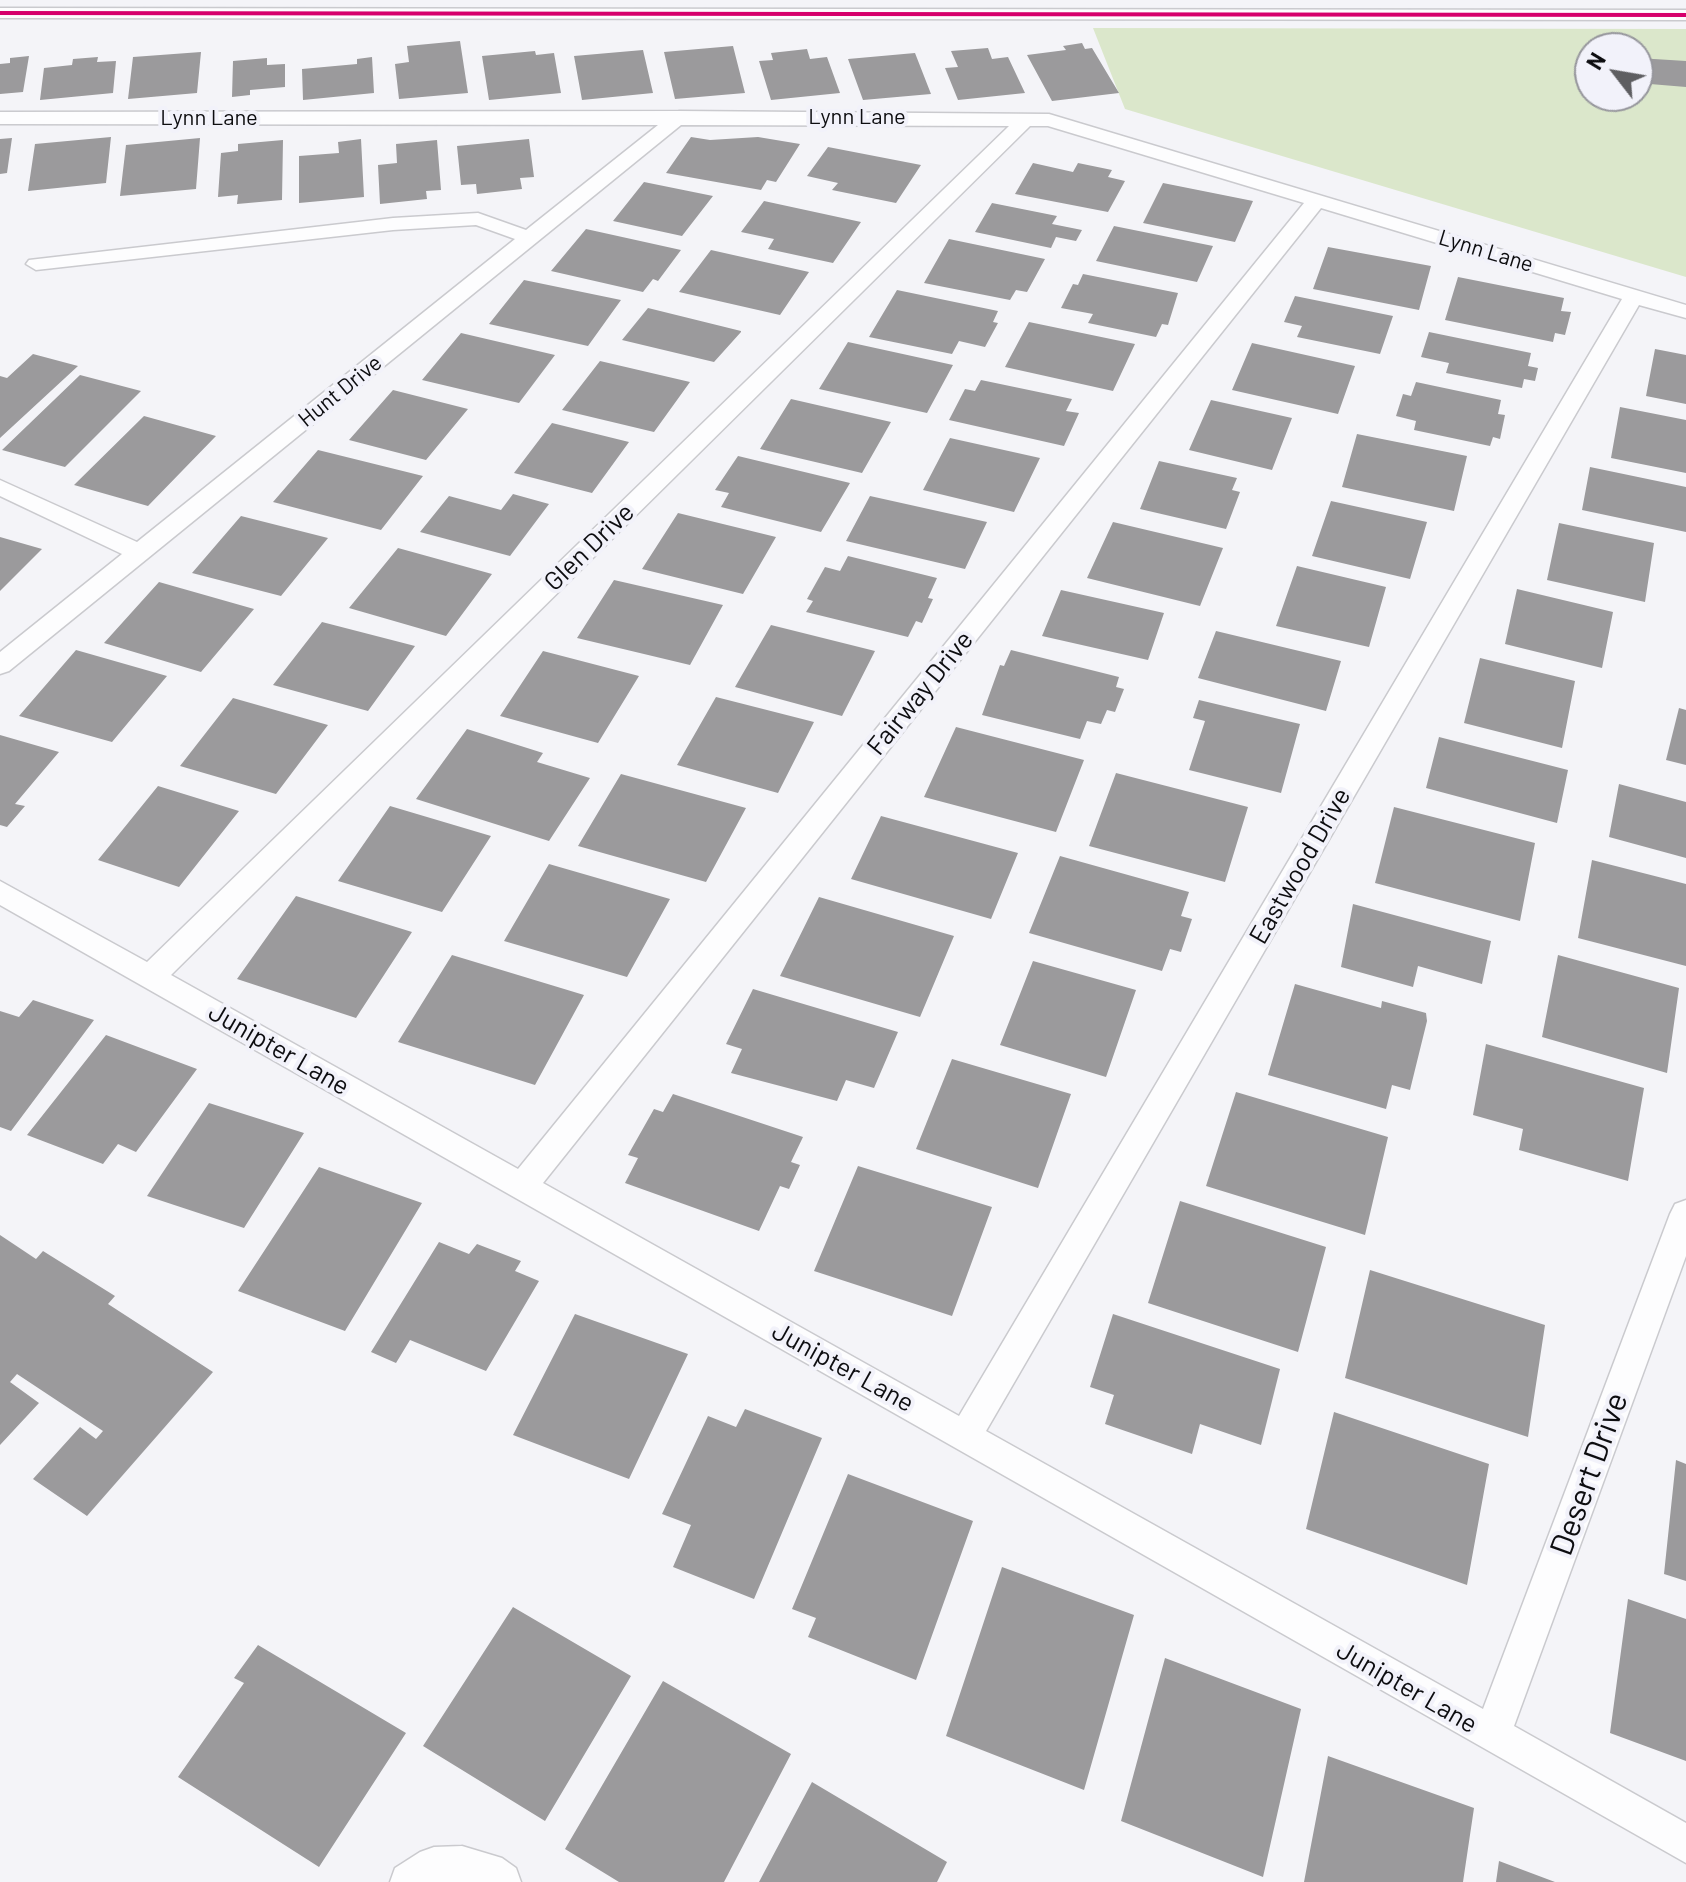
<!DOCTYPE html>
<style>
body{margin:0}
#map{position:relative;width:1686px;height:1882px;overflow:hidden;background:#f4f4f8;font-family:Barlow,sans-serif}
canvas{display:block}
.north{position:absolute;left:1574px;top:32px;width:80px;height:80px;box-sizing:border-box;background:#f2f2fa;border:2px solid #96969c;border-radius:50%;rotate:301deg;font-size:22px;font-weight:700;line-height:32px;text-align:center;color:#0d0d10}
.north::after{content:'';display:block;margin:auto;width:28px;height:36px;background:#5e5e61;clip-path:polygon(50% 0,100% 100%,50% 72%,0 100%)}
</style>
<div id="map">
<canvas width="1686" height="1882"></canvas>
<div class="north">N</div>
</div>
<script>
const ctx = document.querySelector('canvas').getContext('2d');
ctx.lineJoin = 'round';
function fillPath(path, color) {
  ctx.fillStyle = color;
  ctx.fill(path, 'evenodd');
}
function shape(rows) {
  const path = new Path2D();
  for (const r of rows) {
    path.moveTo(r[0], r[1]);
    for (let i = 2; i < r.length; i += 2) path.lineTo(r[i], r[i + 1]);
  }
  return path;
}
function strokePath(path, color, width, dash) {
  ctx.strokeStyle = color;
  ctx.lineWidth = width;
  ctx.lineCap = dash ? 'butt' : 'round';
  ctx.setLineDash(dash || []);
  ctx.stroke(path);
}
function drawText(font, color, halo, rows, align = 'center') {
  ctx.font = font + ' Barlow,sans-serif';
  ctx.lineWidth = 8;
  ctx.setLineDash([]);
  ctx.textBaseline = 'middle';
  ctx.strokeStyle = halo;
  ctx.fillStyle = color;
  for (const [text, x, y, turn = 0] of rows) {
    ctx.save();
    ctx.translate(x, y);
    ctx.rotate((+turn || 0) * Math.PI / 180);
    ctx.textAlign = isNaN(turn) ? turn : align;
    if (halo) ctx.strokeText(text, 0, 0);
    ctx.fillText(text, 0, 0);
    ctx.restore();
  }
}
fillPath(shape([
 [1093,28,1686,29,1686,277,1125,109],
 [1590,48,1638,48,1638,96,1590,96]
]), '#dbe7cb');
fillPath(shape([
 [460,41,468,93,399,99,395,64,409,62,407,46],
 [1082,43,1085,49,1092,48,1119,93,1052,101,1027,55,1066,50,1063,46],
 [733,46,745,93,675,99,664,52],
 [988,48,992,59,1008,57,1025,93,958,100,945,68,958,67,951,51],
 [807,49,810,59,827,57,840,93,771,100,759,61,773,60,771,53],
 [643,50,653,93,582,100,574,56],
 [535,51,536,55,554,53,561,93,489,100,482,56],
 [201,52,197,93,128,99,133,57],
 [915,53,931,94,863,100,848,59],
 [29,56,23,92,0,94,0,64,10,63,10,58],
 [98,57,97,62,116,61,113,93,40,100,44,68,72,65,73,59],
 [372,57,374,93,303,100,302,69,357,64,357,59],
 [267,58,267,65,285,64,285,87,250,90,250,95,232,97,233,61],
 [1638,58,1686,61,1686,87,1638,83],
 [111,137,106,183,28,191,35,144],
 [691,137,710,140,758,137,800,144,776,182,767,180,761,190,666,173],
 [12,138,7,173,0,174,0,139],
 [200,138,196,189,120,196,126,145],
 [361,139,364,197,299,203,299,156,339,153,338,142],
 [529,139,534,177,520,178,522,189,477,194,476,184,461,185,457,146],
 [283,140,282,200,237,204,238,195,218,197,221,153,238,151,238,144],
 [437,140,441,190,426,191,427,199,380,204,378,165,397,163,396,144],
 [828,147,921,165,896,203,832,190,838,183,807,176],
 [1033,163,1073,172,1078,163,1112,170,1108,177,1125,181,1108,212,1015,194],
 [644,182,713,196,682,236,613,221],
 [1163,183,1253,201,1235,242,1143,223],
 [764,201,861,222,833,263,768,249,774,239,741,232],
 [992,203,1057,216,1052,224,1082,230,1076,241,1056,237,1051,248,975,232],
 [1114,226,1213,246,1197,282,1096,261],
 [586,229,681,250,658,281,653,279,643,292,551,271],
 [949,239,1045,259,1027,292,1016,290,1010,300,924,283],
 [1328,247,1431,266,1419,310,1313,289],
 [711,250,809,272,780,315,679,292],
 [1083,274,1178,293,1168,325,1162,324,1156,337,1088,323,1093,314,1061,308,1073,284,1078,285],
 [1458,277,1564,298,1561,311,1571,312,1565,335,1555,333,1553,342,1445,320],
 [524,280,621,300,588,346,489,324],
 [897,290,998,311,993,322,998,323,985,347,959,341,952,354,869,337],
 [1295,296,1393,316,1380,354,1297,337,1302,326,1284,322],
 [648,308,741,331,741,332,714,362,622,340],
 [1029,322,1135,344,1113,391,1005,367],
 [1429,332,1531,353,1528,366,1538,368,1535,381,1524,379,1522,388,1446,373,1449,363,1421,357],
 [461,333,555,355,519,403,422,380],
 [848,342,953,365,927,413,819,389],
 [1252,343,1355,366,1338,414,1232,390],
 [1655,349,1686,355,1686,404,1646,396],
 [33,354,78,366,0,438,0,376,7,378],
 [600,361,690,382,654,432,562,410],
 [80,375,141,391,65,467,2,450],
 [981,380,1072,399,1066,411,1079,413,1064,446,949,420,965,389,975,391],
 [1416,382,1501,400,1498,414,1505,415,1500,439,1493,437,1490,446,1414,430,1416,421,1396,416,1403,394,1411,396],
 [393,390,468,409,426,460,349,440],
 [791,399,891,422,862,473,760,449],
 [1211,400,1292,418,1272,470,1189,450],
 [1620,407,1686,420,1686,473,1611,458],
 [144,416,216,436,148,506,74,485],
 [552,423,629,442,592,493,514,473],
 [1357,434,1467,456,1454,511,1342,487],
 [950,438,1040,458,1014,512,923,490],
 [318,450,423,476,381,530,273,502],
 [738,456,850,483,821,532,721,507,729,493,715,490],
 [1159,461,1237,478,1232,490,1240,492,1226,529,1140,509],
 [1590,467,1686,487,1686,532,1582,510],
 [513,494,549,504,510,556,420,532,449,496,501,510],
 [870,496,987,522,965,569,846,541],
 [1331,501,1427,522,1410,579,1312,556],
 [678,513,776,537,743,594,642,569],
 [241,516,328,538,281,596,192,573],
 [1113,522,1223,548,1200,606,1087,578],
 [1559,523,1654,543,1645,602,1547,580],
 [0,537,42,549,0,591],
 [398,548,492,574,446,636,349,608],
 [848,556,937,578,928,598,933,599,922,623,916,621,908,637,806,612,813,601,807,599,825,567,840,571],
 [1297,566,1386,587,1369,647,1276,626],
 [614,580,723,605,690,665,577,638],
 [159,582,254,609,201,672,104,643],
 [1517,589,1613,612,1602,668,1505,644],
 [1061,590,1164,613,1148,660,1042,636],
 [322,622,415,646,368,711,273,685],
 [771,625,875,651,842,716,735,687],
 [1216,631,1341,661,1326,711,1198,678],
 [76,650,167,676,112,742,19,716],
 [1011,650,1119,677,1116,687,1124,689,1115,712,1107,710,1101,724,1087,721,1080,739,982,715,1000,665,1004,666],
 [543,651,639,676,598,743,500,716],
 [1480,658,1575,681,1562,748,1464,723],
 [716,697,814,722,778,793,677,765],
 [233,698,328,725,276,794,180,766],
 [1199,700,1300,724,1281,793,1189,770,1205,721,1193,718],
 [1679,708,1686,710,1686,765,1666,760],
 [956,727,1084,760,1056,832,924,797],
 [467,729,543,753,537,762,590,778,549,841,416,799],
 [0,735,59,752,15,804,25,806,7,827,0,825],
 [1439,737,1568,770,1557,823,1426,788],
 [1116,773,1248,807,1225,882,1089,846],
 [621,774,746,808,706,882,578,846],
 [1619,784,1686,802,1686,858,1609,837],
 [158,786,239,811,179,887,98,860],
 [390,806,491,836,442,912,338,881],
 [1394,807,1535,843,1520,921,1375,883],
 [881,816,1018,853,991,919,851,879],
 [1060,856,1189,892,1181,916,1192,919,1181,952,1170,949,1162,971,1029,933],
 [1592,860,1686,884,1686,966,1578,938],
 [549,864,670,899,627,977,504,941],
 [296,896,412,932,356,1018,237,979],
 [819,897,954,936,920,1017,780,976],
 [1353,904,1491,941,1482,984,1418,966,1413,987,1341,967],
 [452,955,584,995,535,1085,398,1042],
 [1558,955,1679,988,1667,1073,1542,1037],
 [1033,961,1136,990,1106,1077,1000,1045],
 [1295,984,1381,1008,1382,1001,1426,1013,1427,1021,1410,1090,1392,1085,1386,1109,1268,1075],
 [753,989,898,1032,874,1088,846,1080,837,1101,731,1073,742,1049,726,1044],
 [33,1000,94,1020,11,1131,0,1127,0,1011,19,1017],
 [106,1035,197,1069,136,1152,118,1144,103,1164,27,1135],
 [1486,1044,1644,1088,1628,1181,1519,1150,1523,1129,1473,1115],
 [952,1059,1071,1094,1038,1188,916,1149],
 [1236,1092,1388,1137,1365,1235,1206,1186],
 [673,1094,803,1137,791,1162,800,1165,789,1189,780,1186,759,1231,625,1183,638,1158,628,1155,654,1109,663,1112],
 [209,1103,304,1133,244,1228,147,1196],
 [858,1166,992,1207,952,1316,814,1271],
 [319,1167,422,1203,345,1331,238,1291],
 [1180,1201,1326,1247,1298,1352,1148,1303],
 [0,1235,36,1259,43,1251,115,1296,108,1304,213,1372,87,1516,33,1479,80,1427,96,1439,103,1431,17,1374,10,1382,39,1403,0,1445],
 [439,1242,469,1254,477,1244,521,1261,515,1271,539,1281,486,1371,410,1340,396,1363,371,1352],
 [1370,1270,1545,1325,1528,1437,1345,1378],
 [575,1314,688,1354,629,1479,513,1435],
 [1113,1314,1280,1369,1261,1445,1200,1424,1192,1454,1105,1424,1114,1395,1090,1387],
 [745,1409,822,1438,754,1599,673,1567,691,1525,662,1514,708,1416,736,1427],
 [1334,1412,1489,1464,1467,1585,1306,1529],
 [1676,1460,1686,1464,1686,1581,1664,1574],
 [848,1474,973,1521,916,1680,808,1637,816,1618,792,1609],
 [1002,1567,1134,1615,1084,1790,946,1736],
 [1628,1599,1686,1619,1686,1761,1610,1733],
 [513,1607,631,1676,545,1821,423,1746],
 [258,1645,406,1733,319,1867,178,1777,244,1683,234,1678],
 [1165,1658,1301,1709,1263,1877,1121,1821],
 [663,1681,791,1754,724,1882,619,1882,565,1849],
 [1328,1756,1474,1808,1463,1882,1304,1882],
 [812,1782,947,1862,937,1882,759,1882],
 [1499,1861,1555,1882,1496,1882]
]), '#9b9a9c');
const lane = shape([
 [0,8,1686,10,1686,20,0,18,0,8],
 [679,111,1049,114,1686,305,1686,318,1639,305,986,1431,1483,1709,1670,1214,1675,1204,1686,1200,1686,1256,1514,1726,1686,1823,1686,1863,0,905,0,881,147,962,1009,126,681,125,9,671,0,674,0,652,122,554,0,496,0,480,137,542,515,239,476,225,393,230,36,270,26,264,29,260,393,218,478,213,526,230,658,125,0,124,0,112,679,111],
 [1030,126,1048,126,1304,203,518,1169,171,975,1030,126],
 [1321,208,1622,299,959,1416,543,1183,1321,208],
 [462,1846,502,1858,516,1868,521,1882,390,1882,395,1868,420,1852,434,1847,462,1846]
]);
strokePath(lane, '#cacace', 3);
fillPath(lane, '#fdfdfe');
fillPath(shape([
 [0,11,1686,13,1686,17,0,15,0,11]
]), '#d6006c');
drawText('22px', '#0d0d10', '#f2f2fa', [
 ["Lynn Lane",857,117],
 ["Lynn Lane",209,118],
 ["Lynn Lane",1486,251,17],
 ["Hunt Drive",340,391,-39]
]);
drawText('26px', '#0d0d10', '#f2f2fa', [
 ["Glen Drive",589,547,-44],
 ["Fairway Drive",920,693,-51],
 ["Eastwood Drive",1300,866,-60],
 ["Junipter Lane",279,1049,30],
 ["Junipter Lane",843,1367,29],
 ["Junipter Lane",1407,1687,30]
]);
drawText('32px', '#0d0d10', '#f2f2fa', [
 ["Desert Drive",1589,1474,-70]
]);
</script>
